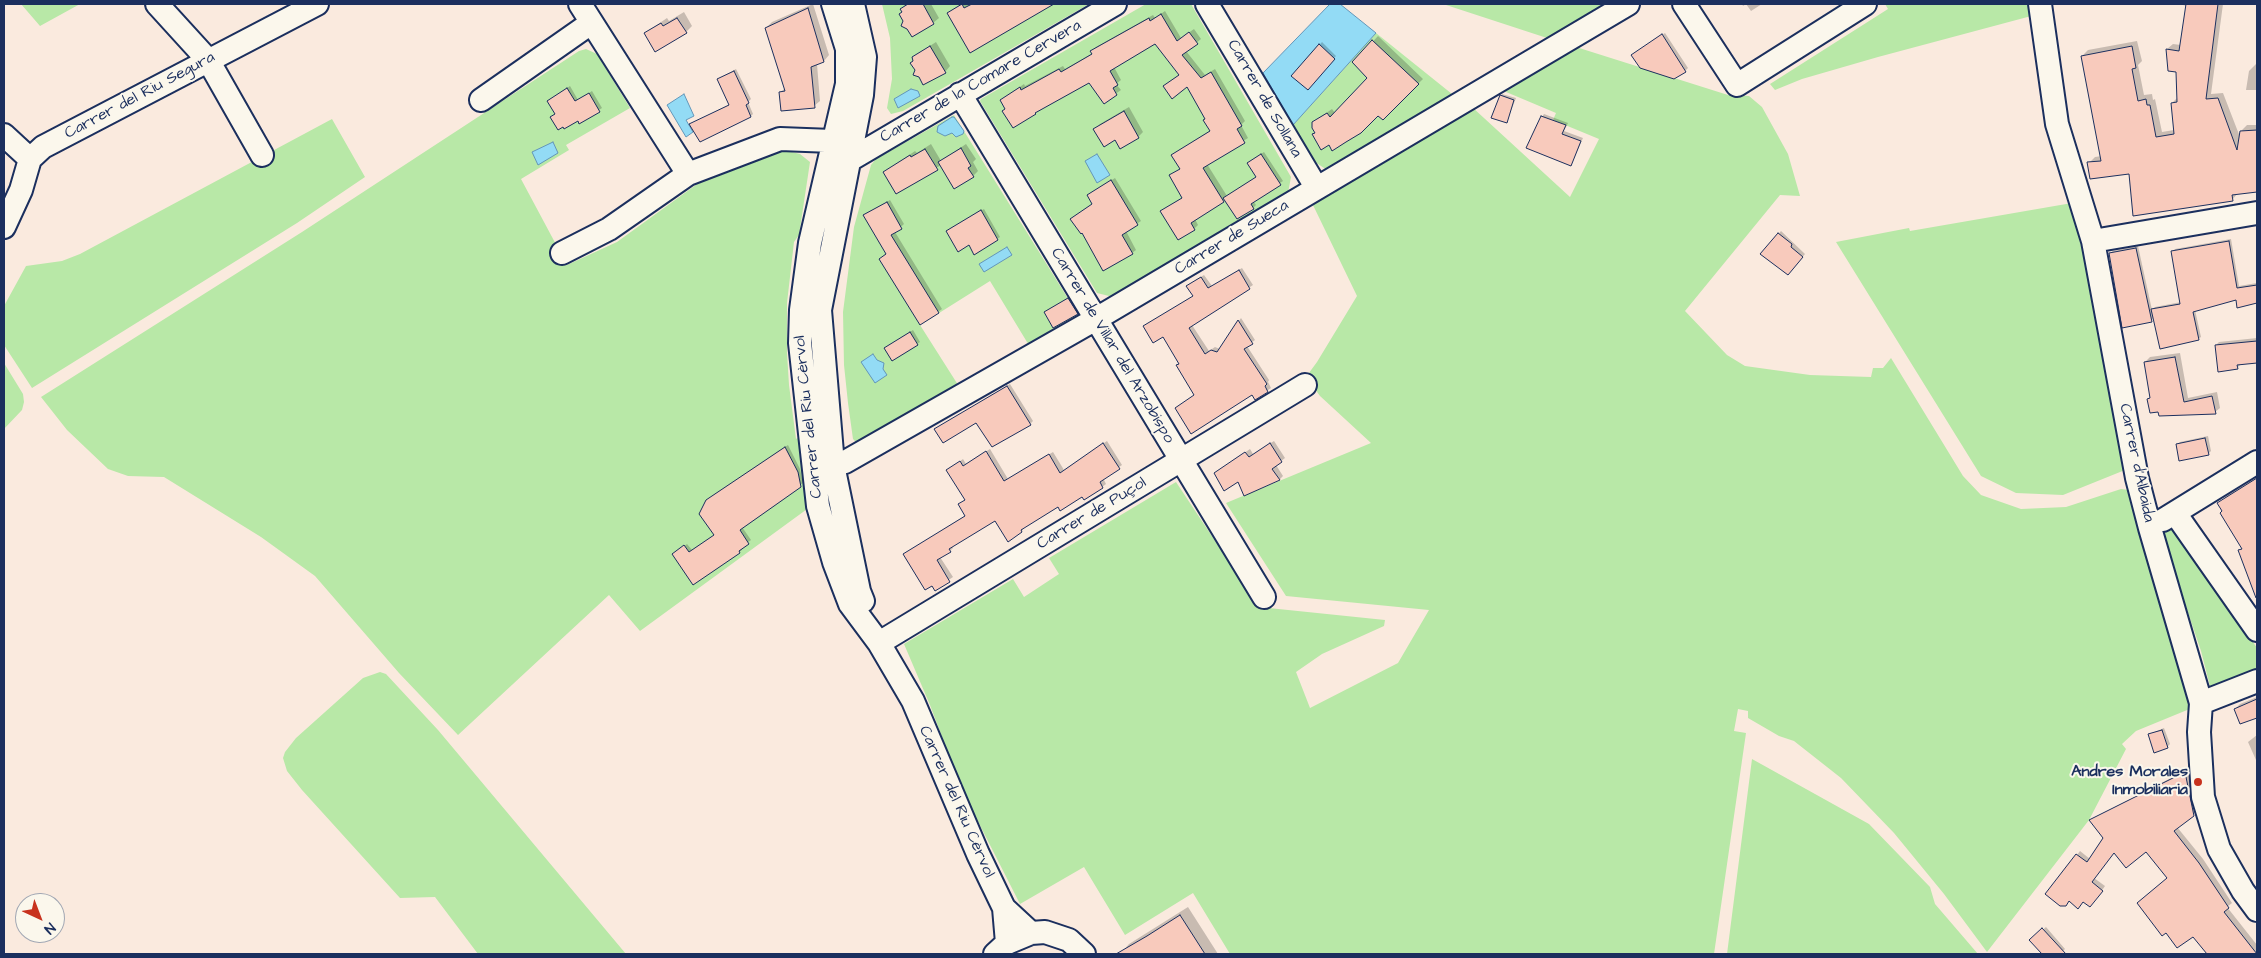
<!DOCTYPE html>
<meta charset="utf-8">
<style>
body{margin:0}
#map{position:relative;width:2261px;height:958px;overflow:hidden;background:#faeade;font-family:"Architects Daughter",sans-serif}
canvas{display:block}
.frame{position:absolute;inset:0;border:5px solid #1b2f5e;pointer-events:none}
.north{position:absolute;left:15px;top:893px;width:50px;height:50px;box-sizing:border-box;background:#fbf7ec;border:1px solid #a1a7b3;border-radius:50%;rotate:137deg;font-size:14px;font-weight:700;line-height:20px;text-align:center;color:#1b2f5e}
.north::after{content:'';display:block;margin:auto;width:18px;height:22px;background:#c8321e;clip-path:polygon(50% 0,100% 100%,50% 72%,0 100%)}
</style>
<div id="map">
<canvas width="2261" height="958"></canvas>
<div class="frame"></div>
<div class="north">N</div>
</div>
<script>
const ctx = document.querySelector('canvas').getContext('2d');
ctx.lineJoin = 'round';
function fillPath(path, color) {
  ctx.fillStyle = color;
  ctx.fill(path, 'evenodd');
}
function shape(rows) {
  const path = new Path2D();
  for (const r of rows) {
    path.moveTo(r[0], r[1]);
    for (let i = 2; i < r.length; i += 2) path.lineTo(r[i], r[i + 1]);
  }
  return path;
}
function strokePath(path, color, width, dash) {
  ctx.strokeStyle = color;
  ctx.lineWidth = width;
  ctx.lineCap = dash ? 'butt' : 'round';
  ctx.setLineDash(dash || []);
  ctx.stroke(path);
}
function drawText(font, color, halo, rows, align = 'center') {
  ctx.font = font + ' "Architects Daughter",sans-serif';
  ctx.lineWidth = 4;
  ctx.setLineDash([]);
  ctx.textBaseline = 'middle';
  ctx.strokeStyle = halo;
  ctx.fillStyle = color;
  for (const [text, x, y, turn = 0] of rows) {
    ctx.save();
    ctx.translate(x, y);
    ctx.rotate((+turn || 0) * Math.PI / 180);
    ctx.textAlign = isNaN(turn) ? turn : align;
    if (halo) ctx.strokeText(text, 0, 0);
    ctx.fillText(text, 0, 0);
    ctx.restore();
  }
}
fillPath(shape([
 [21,4,80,4,40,26],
 [882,4,1089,4,903,111,891,114,887,108,892,79,890,38],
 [1146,4,1191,4,1291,177,1288,193,1113,297,1097,293,980,101,981,99],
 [1443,4,1605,4,1547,38],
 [1885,4,2033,4,2035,15,1878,57,1802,79,1775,90,1770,84,1888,9],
 [1376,33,1452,94,1327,170,1315,162,1293,125],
 [1576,47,1728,95,1749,96,1762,107,1788,154,1800,196,1780,195,1685,311,1727,355,1745,366,1810,375,1871,377,1873,368,1883,368,1891,358,1963,476,1981,495,2021,509,2066,507,2121,489,2129,490,2192,708,2136,731,2122,744,2126,749,2089,820,1987,952,1944,894,1894,833,1841,778,1794,741,1779,736,1748,718,1748,711,1738,709,1734,731,1746,733,1714,954,1230,954,1193,893,1125,935,1084,867,1020,904,962,790,930,705,904,644,1013,579,1024,597,1059,574,1049,558,1176,482,1259,607,1385,620,1384,626,1322,654,1296,672,1310,708,1398,663,1429,610,1286,596,1226,503,1371,443,1320,396,1306,377,1317,362,1357,296,1312,203,1472,107,1570,197,1599,139,1553,120,1556,113,1499,89],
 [586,49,597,54,630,108,566,145,569,150,521,179,567,265,617,242,711,174,740,162,778,152,792,152,800,154,810,162,799,235,794,242,787,303,787,353,789,385,796,439,802,435,814,504,640,631,609,595,458,735,399,673,315,576,261,537,164,477,128,476,108,469,67,430,41,397,302,232,579,51],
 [954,115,1077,313,1077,317,1030,347,990,281,920,325,960,388,859,445,853,439,848,403,844,365,843,312,854,227,871,165,876,159],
 [332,119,365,177,297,223,32,388,4,345,4,306,26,266,62,261,80,254],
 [2072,203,2130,468,2063,495,2016,493,1981,476,1836,242,1909,228,1910,231],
 [4,363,23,394,24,402,22,410,4,429],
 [2172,521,2257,648,2257,676,2212,694,2201,651,2159,527],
 [380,672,386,674,438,730,626,954,478,954,435,897,400,898,302,790,287,771,283,758,285,752,296,738,363,678],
 [1752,759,1869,824,1930,887,1935,904,1978,954,1727,954]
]), '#b8e8a7');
const water = shape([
 [1330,4,1340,4,1376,33,1293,125,1263,73,1330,4],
 [911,89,918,91,920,96,898,108,894,99,911,89],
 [684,94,694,116,686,120,693,132,686,137,667,105,684,94],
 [952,117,954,117,964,131,963,134,956,137,952,133,945,136,937,132,938,126,952,117],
 [553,142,558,153,538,165,532,152,553,142],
 [1097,154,1110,175,1097,183,1085,161,1097,154],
 [1007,247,1012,255,984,272,979,264,1007,247],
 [873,354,877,360,884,363,883,369,887,375,875,383,861,362,873,354]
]);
fillPath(water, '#93dbf5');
strokePath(water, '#6396b9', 1);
fillPath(shape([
 [813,4,829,55,824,61,817,64,820,101,814,106,781,92,785,88,766,28,772,22],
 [906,4,931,4,939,18,933,23,904,21,901,9],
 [961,4,1052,4,970,51,948,13],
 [1742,4,1762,4,1751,11,1746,4,1743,6],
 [2179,4,2223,4,2211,94,2223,93,2240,137,2241,131,2247,125,2257,125,2257,190,2238,193,2232,200,2089,163,2095,157,2102,156,2082,56,2088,50,2137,41,2142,61,2138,65,2144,95,2152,94,2153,100,2155,99,2162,132,2174,130,2172,103,2178,97,2177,71,2167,49,2173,44,2181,45,2187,6],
 [1165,11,1181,38,1194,29,1201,39,1186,51,1205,75,1215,69,1245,121,1241,125,1248,138,1207,164,1227,196,1257,177,1248,163,1264,152,1283,181,1253,201,1256,205,1253,208,1226,199,1195,219,1198,225,1194,229,1162,211,1183,197,1170,176,1181,168,1173,155,1211,130,1207,118,1188,85,1164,86,1180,74,1156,42,1114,67,1121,80,1116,84,1121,90,1104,102,1089,82,1040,109,1013,126,1001,100,1024,84,1025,86,1063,66,1065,69,1093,53,1092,51,1096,47,1153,15,1155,18],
 [684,12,692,26,686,32,645,33,667,18,669,21],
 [1665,33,1688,68,1685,71,1632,55],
 [1378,36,1423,79,1383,118,1378,114,1329,144,1316,133,1313,122,1332,109,1335,113,1369,78,1354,62],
 [936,42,950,66,945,72,916,70,913,57],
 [1322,42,1336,56,1308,89,1293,76],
 [2256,64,2257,64,2257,90,2246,90,2249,71],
 [736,69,751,99,748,102,753,114,751,116,691,124,730,104,718,79],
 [570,86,578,100,592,91,602,108,580,122,578,120,551,117,556,113,548,101],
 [1502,94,1516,98,1507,121,1493,117],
 [1129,107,1143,132,1138,137,1116,138,1095,129,1100,124],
 [1544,114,1568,123,1564,131,1583,138,1571,165,1542,117],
 [931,144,941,161,966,144,976,159,973,162,978,171,973,176,941,165,897,193,885,172,915,151,917,153],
 [1115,178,1141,221,1126,231,1136,250,1132,253,1088,195],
 [890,200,904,224,895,232,942,309,938,312,884,255,887,253,864,215],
 [984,209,1000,237,997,239,969,243,950,229],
 [1781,231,1805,254,1791,271,1762,254],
 [2231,239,2239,286,2257,283,2257,302,2238,306,2237,298,2195,310,2201,337,2198,339,2154,317,2151,321,2110,253,2113,251,2138,246,2152,310,2155,307,2181,302,2173,252,2175,249],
 [1242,268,1253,285,1192,325,1209,351,1215,347,1220,349,1241,318,1255,340,1247,346,1269,380,1268,382,1271,388,1256,398,1253,393,1192,432,1195,394,1163,335,1145,326,1194,296,1191,283,1204,275,1212,286],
 [1071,296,1079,311,1077,313,1045,312],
 [913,330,920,342,893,359,888,346],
 [2257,338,2257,362,2241,364,2237,368,2216,345,2219,342],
 [2180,353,2188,398,2217,392,2220,408,2215,412,2159,410,2149,399,2151,397,2145,362,2150,357],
 [1010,384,1033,421,1030,424,976,421,939,427],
 [2208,436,2211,451,2208,454,2177,445,2180,442],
 [1107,441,1122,465,1103,478,1106,484,1102,487,1058,505,1024,527,1022,531,1008,540,995,520,952,546,953,548,950,551,940,557,953,577,935,589,905,554,966,515,963,501,966,500,948,470,963,459,966,464,990,449,1008,479,1053,452,1064,470],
 [1274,441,1285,458,1276,465,1283,476,1280,479,1245,494,1239,480,1215,473,1250,449,1253,454],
 [788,445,800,469,803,483,742,527,751,540,741,548,742,550,739,552,693,583,676,552,687,544,692,550,715,535,710,498],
 [2257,477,2257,519,2234,533,2219,503,2226,496],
 [2257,697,2257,717,2241,722,2235,709,2240,704],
 [2164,728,2170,744,2167,747,2150,734],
 [2257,735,2257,760,2256,760,2248,742],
 [2188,769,2197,811,2177,827,2203,859,2232,903,2227,907,2257,945,2257,954,2208,954,2193,935,2168,877,2147,851,2115,851,2094,878,2105,886,2094,902,2077,855,2080,851,2090,859,2104,838,2091,820],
 [1188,907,1218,954,1122,954,1121,953,1129,944],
 [2046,927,2065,949,2060,954,2043,954,2031,940]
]), '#0003');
const building = shape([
 [908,4,923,4,934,24,912,37,907,29,901,26,903,21,899,14,902,12,900,9,908,4],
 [962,4,964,8,972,4,1054,4,970,53,947,13,962,4],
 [2186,4,2218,4,2206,99,2218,98,2237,150,2240,131,2257,130,2257,192,2232,195,2233,201,2133,216,2129,174,2090,179,2087,162,2101,161,2081,56,2132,46,2136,68,2132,69,2138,101,2146,99,2147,105,2150,105,2156,137,2174,134,2171,103,2177,102,2176,72,2168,71,2166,49,2179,51,2186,4],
 [808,8,824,62,811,67,815,108,781,111,779,92,785,91,765,28,808,8],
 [1161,14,1177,41,1189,32,1198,44,1182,55,1201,78,1211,72,1242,126,1237,129,1245,143,1203,168,1224,202,1191,223,1195,230,1178,240,1160,211,1182,198,1169,175,1180,169,1171,155,1210,131,1203,120,1205,119,1187,87,1172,99,1163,86,1179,75,1155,44,1110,71,1118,85,1113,88,1117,95,1104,104,1089,83,1035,113,1036,114,1013,128,1002,111,1005,109,1000,100,1020,87,1021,90,1059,69,1061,72,1092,54,1090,51,1149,18,1150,21,1161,14],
 [677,18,687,33,655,52,644,33,661,23,663,26,677,18],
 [1662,34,1686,72,1674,79,1640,68,1631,55,1662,34],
 [1372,40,1419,84,1383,120,1378,116,1361,133,1346,142,1332,151,1329,145,1321,150,1312,134,1315,133,1312,128,1312,122,1327,113,1330,117,1367,78,1352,62,1372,40],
 [1319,44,1335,59,1308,90,1291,76,1319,44],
 [930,46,946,73,923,85,919,77,913,75,915,70,910,63,913,61,912,57,930,46],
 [734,71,749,103,746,105,751,117,700,142,689,124,729,105,717,79,734,71],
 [567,88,575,101,589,93,600,112,579,124,578,121,564,129,563,127,558,130,550,117,555,114,547,101,567,88],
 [1500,95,1514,100,1507,123,1491,118,1500,95],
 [1124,111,1139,138,1120,149,1115,140,1104,147,1093,129,1124,111],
 [1541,116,1566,125,1562,134,1581,141,1571,166,1526,148,1541,116],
 [961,148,971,166,968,168,974,177,954,189,938,162,961,148],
 [925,149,938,170,896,194,883,172,910,155,911,157,925,149],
 [1261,154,1281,185,1251,204,1254,209,1237,219,1223,198,1256,177,1247,163,1261,154],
 [1111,180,1138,225,1122,235,1133,254,1103,271,1082,233,1081,234,1070,219,1092,204,1087,195,1111,180],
 [887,202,902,229,891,235,939,313,920,325,879,259,886,254,863,215,887,202],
 [981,210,998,240,974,255,969,245,958,252,946,231,981,210],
 [1778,233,1792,244,1791,247,1803,257,1788,275,1760,254,1778,233],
 [2229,241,2237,288,2257,285,2257,303,2237,308,2236,300,2193,312,2199,340,2160,349,2151,309,2180,304,2171,251,2229,241],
 [2136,248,2152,322,2122,328,2109,253,2136,248],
 [1239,270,1250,289,1189,328,1205,354,1211,350,1217,352,1238,320,1253,344,1244,349,1267,384,1265,386,1268,392,1255,400,1252,395,1191,434,1175,408,1194,395,1176,365,1179,364,1163,337,1153,343,1143,326,1193,296,1186,286,1201,277,1208,288,1239,270],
 [1068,298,1078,314,1053,328,1044,312,1068,298],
 [910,332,918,345,892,361,884,348,910,332],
 [2257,341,2257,363,2237,365,2238,369,2218,372,2215,345,2257,341],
 [2175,357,2184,402,2212,396,2216,414,2159,416,2158,412,2150,413,2147,399,2150,398,2144,362,2175,357],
 [1007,386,1031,425,992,447,976,423,943,443,934,429,1007,386],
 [2205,438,2209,455,2179,461,2176,444,2205,438],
 [1103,443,1120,469,1100,482,1103,488,1084,500,1082,497,1060,511,1058,507,1021,530,1022,532,1008,542,995,521,949,549,951,552,937,560,950,582,935,591,932,586,925,590,903,554,965,516,958,504,965,500,946,470,960,461,963,466,986,451,1004,481,1049,454,1060,473,1103,443],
 [1270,443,1282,462,1272,469,1280,480,1244,496,1238,482,1224,491,1214,473,1245,452,1249,457,1270,443],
 [785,447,798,472,801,487,740,530,749,544,739,551,740,553,693,585,672,554,684,545,689,552,714,535,699,514,706,500,785,447],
 [2257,478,2257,598,2256,598,2238,550,2242,549,2220,513,2222,511,2217,503,2257,478],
 [2257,699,2257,718,2240,724,2234,709,2257,699],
 [2162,730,2168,748,2154,753,2148,734,2162,730],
 [2185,772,2194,816,2174,831,2199,863,2229,908,2224,912,2257,954,2207,954,2193,937,2177,948,2166,933,2162,936,2137,903,2167,878,2146,852,2126,868,2114,853,2092,882,2103,891,2090,907,2083,902,2078,909,2069,901,2066,906,2060,906,2045,894,2076,854,2087,862,2103,838,2089,820,2185,772],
 [1180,915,1205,954,1116,954,1147,936,1180,915],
 [2042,928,2066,954,2042,954,2029,940,2042,928]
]);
fillPath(building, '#f8cabc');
strokePath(building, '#1b2f5e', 1);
const street = shape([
 [157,4,208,60,262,155],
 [580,4,688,174],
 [833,4,847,49,847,84,810,243,801,310,800,343,818,506,834,562,850,604,879,643,913,701,978,854,1004,908],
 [853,4,865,57,862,95,820,310,833,465,859,591,863,601],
 [1207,4,1316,187],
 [1684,4,1737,85,1865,4],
 [2040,4,2057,124,2093,241,2137,478,2150,528,2201,703,2199,732,2203,797,2219,849,2243,891,2257,910],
 [960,94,1264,597],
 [481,100,591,23],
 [4,135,30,159],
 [848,161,1115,4],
 [4,227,21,190,30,159,43,147,317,4],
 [2093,241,2257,213],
 [562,253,609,229,688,174,780,139,832,141],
 [833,465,845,462,1096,319,1628,4],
 [2175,513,2257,630],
 [2163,520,2257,462],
 [879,643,1305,385],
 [2201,703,2257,681],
 [1007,943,1004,908,1031,933],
 [995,954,1007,943,1031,933,1045,932,1069,940,1084,954]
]);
strokePath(street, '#1b2f5e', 26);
strokePath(street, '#fbf7ec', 22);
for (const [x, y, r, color] of [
 [2198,782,5,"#c8321e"]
]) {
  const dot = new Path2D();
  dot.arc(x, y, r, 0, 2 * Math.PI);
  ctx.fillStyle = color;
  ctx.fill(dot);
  strokePath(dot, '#fbf7ec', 2);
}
drawText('16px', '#1b2f5e', '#fbf7ec', [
 ["Carrer de la Comare Cervera",981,82,-30],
 ["Carrer del Riu Segura",140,96,-28],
 ["Carrer de Sollana",1264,99,60],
 ["Carrer de Sueca",1232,238,-31],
 ["Carrer de Villar del Arzobispo",1112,346,59],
 ["Carrer del Riu Cèrvol",809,417,-96],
 ["Carrer d'Albaida",2136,463,78],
 ["Carrer de Puçol",1092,514,-31],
 ["Carrer del Riu Cèrvol",956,802,66]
]);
drawText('bold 16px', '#1b2f5e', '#fbf7ec', [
 ["Andres Morales",2188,773],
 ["Inmobiliaria",2188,791]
], 'right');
</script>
